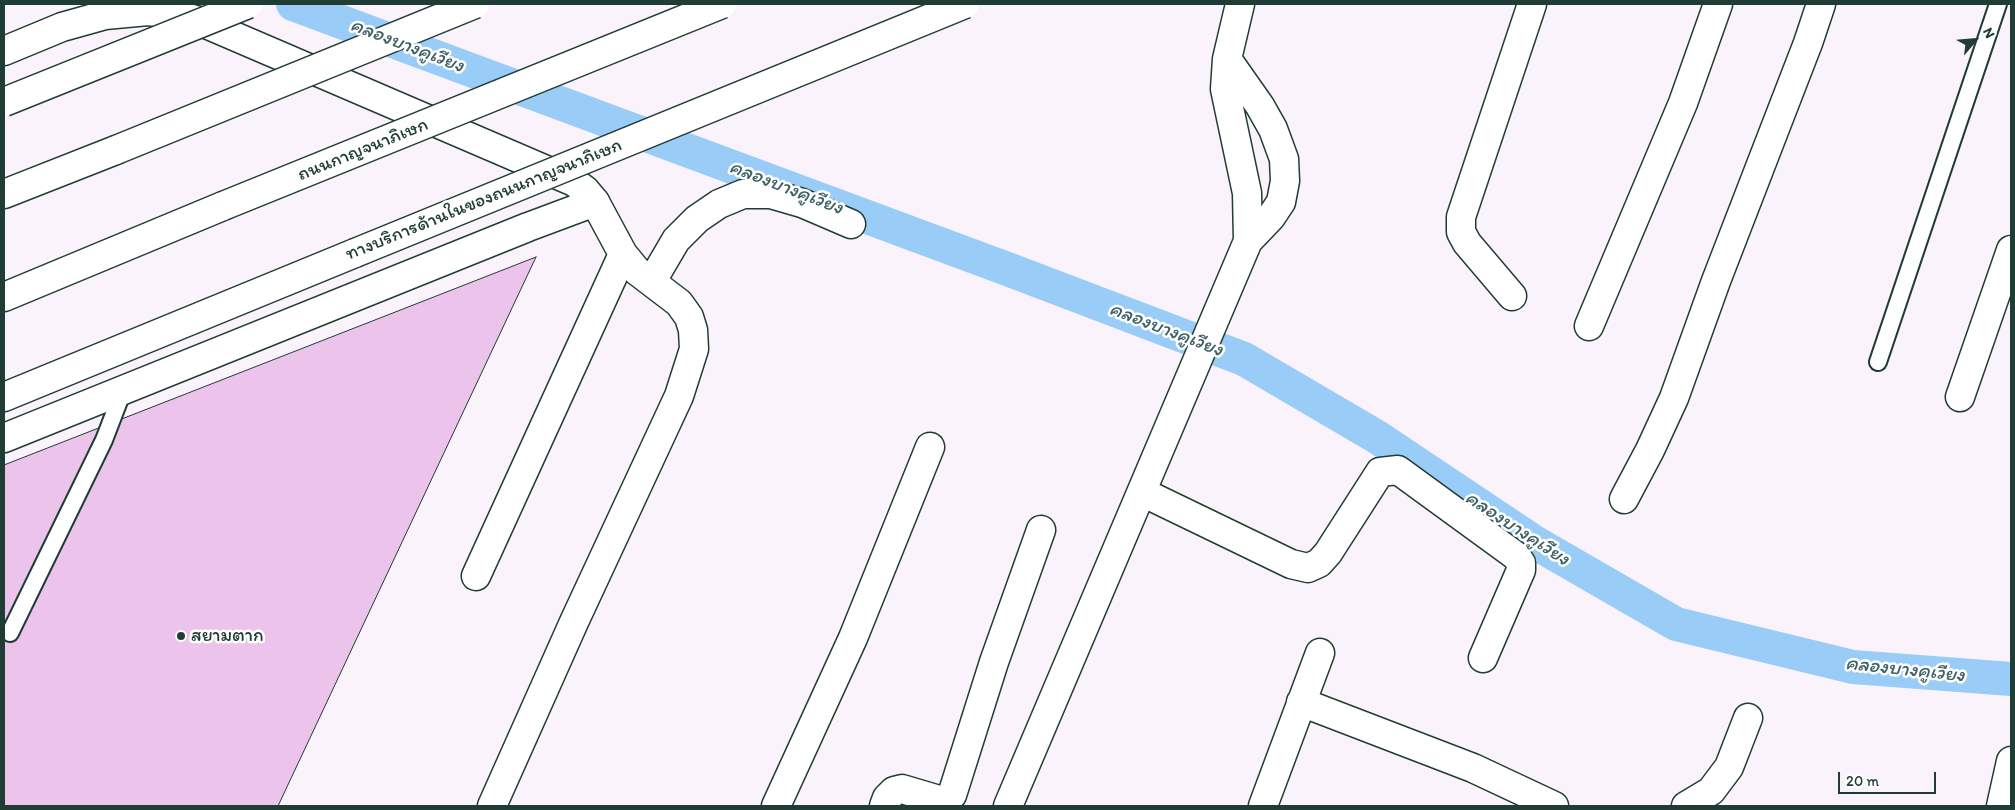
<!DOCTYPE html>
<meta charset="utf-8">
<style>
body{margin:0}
#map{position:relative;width:2015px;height:810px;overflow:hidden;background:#fbf3fb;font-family:Itim,sans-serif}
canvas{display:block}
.frame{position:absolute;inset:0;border:5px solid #1f3d34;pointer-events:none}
.north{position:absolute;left:1950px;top:15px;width:50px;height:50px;-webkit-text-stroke:4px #fff;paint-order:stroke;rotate:63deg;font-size:14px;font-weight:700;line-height:20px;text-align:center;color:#1f3d34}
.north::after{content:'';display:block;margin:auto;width:18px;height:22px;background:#1f3d34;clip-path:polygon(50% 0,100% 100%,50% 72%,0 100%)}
.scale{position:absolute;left:1838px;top:772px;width:98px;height:22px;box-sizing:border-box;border:2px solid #1f3d34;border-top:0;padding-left:6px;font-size:15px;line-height:18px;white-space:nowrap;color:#1f3d34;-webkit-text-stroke:4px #fff;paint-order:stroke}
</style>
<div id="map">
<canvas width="2015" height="810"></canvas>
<div class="frame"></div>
<div class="north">N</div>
<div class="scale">20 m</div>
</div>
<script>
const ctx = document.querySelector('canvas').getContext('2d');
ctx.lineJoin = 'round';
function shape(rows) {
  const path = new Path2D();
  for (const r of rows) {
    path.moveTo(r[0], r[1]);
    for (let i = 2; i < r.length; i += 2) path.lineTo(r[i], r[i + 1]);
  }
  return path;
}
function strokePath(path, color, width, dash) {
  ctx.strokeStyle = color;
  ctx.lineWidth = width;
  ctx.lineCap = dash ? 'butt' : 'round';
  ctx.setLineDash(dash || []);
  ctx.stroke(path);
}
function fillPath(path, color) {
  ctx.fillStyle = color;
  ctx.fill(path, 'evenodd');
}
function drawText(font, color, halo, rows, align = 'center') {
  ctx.font = font + ' Itim,"Playpen Sans Thai",sans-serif';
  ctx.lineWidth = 5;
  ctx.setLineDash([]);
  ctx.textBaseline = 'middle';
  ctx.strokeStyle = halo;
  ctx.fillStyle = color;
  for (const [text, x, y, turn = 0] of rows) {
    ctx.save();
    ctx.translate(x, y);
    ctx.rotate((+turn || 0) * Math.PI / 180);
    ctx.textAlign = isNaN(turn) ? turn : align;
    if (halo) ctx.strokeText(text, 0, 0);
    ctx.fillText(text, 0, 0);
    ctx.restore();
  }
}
strokePath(shape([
 [293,4,1010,270,1244,359,1377,437,1534,542,1676,624,1853,667,2011,679]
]), '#99cdf7', 34);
const building = shape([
 [536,257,278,806,4,806,4,465,536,257]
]);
fillPath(building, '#ebc3eb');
strokePath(building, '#1f3d34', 1);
const lane = shape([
 [1878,362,1998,4],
 [10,633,104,440,124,388]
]);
const street = shape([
 [1227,59,1260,106,1273,129,1284,159,1285,181,1281,202,1271,217,1248,241],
 [652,281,676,240,697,219,719,204,743,194,771,194,802,203,851,224],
 [1512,296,1467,243,1461,232,1461,217,1532,4],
 [1589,326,1683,103,1718,4],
 [1960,397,2011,250],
 [1142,492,1291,564,1308,568,1319,563,1328,553,1380,472,1398,470,1516,556,1521,563,1521,570,1483,658],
 [1624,499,1650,450,1674,398,1716,281,1808,43,1821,4],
 [476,576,623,254],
 [1301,702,1473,768,1554,806],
 [492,806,574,622,679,396,694,349,693,330,689,317,679,303,637,271,623,254,595,202],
 [776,806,853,638,930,447],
 [884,806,887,798,894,791,902,789,939,800,946,799,952,795,994,662,1041,530],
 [1008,806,1248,241,1247,193,1225,89,1227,59,1240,4],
 [1263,806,1320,653],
 [1686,806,1711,791,1729,767,1748,718],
 [2001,806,2011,761]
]);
const secondary = shape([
 [4,51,62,27,105,15,148,11,174,14,199,21,574,182,585,190,595,202,528,227,4,438],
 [4,397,355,253]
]);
const highway = shape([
 [4,194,116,150],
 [4,297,223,206]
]);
strokePath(lane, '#1f3d34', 20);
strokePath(street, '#1f3d34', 31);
strokePath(secondary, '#1f3d34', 31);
strokePath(highway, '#1f3d34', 31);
strokePath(lane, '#fff', 16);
strokePath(street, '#fff', 28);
strokePath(secondary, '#fff', 28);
strokePath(highway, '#fff', 28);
const secondaryBridge = shape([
 [4,102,248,4],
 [355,253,965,4]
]);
const highwayBridge = shape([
 [116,150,475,4],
 [223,206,722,4]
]);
strokePath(secondaryBridge, '#1f3d34', 31, []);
strokePath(highwayBridge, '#1f3d34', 31, []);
strokePath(secondaryBridge, '#fff', 28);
strokePath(highwayBridge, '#fff', 28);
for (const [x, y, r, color] of [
 [181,636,5,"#1f3d34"]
]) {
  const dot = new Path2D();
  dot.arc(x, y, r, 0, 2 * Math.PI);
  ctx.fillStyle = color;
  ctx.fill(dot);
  strokePath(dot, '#fff', 2);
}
drawText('19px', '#1f3d34', '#fff', [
 ["ถนนกาญจนาภิเษก",363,150,-22],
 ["ทางบริการด้านในของถนนกาญจนาภิเษก",484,200,-22]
]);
drawText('19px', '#1f3d34', '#fff', [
 ["สยามตาก",191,636]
], 'left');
drawText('italic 20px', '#3e6165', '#fff', [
 ["คลองบางคูเวียง",407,46,21],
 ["คลองบางคูเวียง",786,188,21],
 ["คลองบางคูเวียง",1166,330,21],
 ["คลองบางคูเวียง",1517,529,33],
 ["คลองบางคูเวียง",1905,670,6]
]);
</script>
